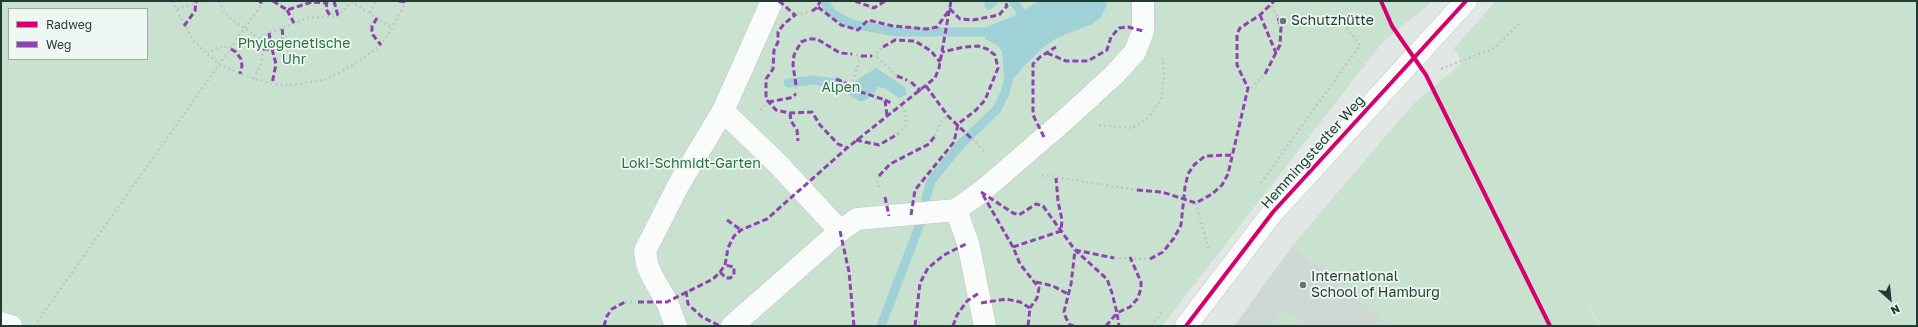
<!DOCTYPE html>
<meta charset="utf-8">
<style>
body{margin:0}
#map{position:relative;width:1918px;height:327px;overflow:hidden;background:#e1e7e4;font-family:"Golos Text",sans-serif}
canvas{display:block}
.frame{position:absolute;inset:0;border:2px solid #1f3b33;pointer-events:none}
.legend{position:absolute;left:8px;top:8px;width:140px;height:52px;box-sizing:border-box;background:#eff7f3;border:1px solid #9caca6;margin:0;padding:5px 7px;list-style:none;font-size:12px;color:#1f3b33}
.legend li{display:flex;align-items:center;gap:8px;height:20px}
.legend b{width:20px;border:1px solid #9caca6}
.north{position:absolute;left:1870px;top:279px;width:40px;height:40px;-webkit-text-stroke:3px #eff7f3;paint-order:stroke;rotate:153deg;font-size:11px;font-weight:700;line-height:16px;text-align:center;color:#1f3b33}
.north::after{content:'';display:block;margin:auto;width:14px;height:18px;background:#1f3b33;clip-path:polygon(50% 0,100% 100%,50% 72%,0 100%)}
</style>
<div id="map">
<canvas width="1918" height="327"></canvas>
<div class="frame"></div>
<ul class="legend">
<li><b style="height:5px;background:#d6006c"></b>Radweg</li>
<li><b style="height:5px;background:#8e44ad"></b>Weg</li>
</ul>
<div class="north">N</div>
</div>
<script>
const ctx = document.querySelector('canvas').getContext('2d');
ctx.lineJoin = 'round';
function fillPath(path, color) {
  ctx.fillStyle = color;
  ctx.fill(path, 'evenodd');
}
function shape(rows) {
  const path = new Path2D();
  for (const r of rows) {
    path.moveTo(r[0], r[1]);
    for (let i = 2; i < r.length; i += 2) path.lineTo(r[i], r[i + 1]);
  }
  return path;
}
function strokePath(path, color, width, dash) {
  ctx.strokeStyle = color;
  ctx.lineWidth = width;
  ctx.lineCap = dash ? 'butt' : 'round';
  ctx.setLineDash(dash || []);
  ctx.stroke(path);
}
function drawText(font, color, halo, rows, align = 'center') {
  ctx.font = font + ' "Golos Text",sans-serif';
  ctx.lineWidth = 3.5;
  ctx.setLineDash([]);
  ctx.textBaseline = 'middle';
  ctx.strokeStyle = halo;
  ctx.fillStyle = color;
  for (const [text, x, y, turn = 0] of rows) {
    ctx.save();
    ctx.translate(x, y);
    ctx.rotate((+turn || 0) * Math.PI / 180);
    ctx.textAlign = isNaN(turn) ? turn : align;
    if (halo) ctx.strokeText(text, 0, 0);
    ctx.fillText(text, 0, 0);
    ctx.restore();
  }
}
fillPath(shape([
 [1293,245,1391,326,1234,326]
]), '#cfd9d4');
fillPath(shape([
 [1,1,1433,1,1382,43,1162,326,1,326],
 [9,9,147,9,147,59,9,59],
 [1496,1,1917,1,1917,326,1600,326,1581,291,1599,326,1391,326,1293,245,1413,104,1462,63,1454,48],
 [1283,309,1304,326,1270,326]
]), '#c9e2d0');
fillPath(shape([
 [1039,1,1106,1,1107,5,1100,18,1092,24,1057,38,1045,46,1027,63,1015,77,1004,76,1002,51,997,45,985,39,986,27,1014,16],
 [876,68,905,87,907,95,899,98,885,88,877,87,875,93,867,92,854,85,856,80]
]), '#a0d1d7');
strokePath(shape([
 [825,1,828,8,833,14,852,24,896,32,986,32],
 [1013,1,1021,12],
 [989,5,993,1],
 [788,83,813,80,835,83,843,85,861,97,864,96,867,92],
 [926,198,931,181,961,144,997,109,1005,93,1009,77],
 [881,326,920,224]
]), '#a0d1d7', 9);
const minor = shape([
 [723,111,778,164,840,231],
 [1,323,11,326],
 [676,326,667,302,653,278,647,264,645,251,679,184,723,111,772,1],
 [732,326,840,231,857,219,956,210],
 [985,326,968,243,956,210,981,192,1067,118,1114,75,1135,52,1143,31,1143,1],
 [1186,326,1273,212,1466,1]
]);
strokePath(minor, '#bec4c1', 23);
strokePath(shape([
 [172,1,194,42,220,65,254,79,278,85,293,85,328,79,359,61,381,45,392,28,406,1],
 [219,1,225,13,235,22,262,40,269,33,308,18,338,16,352,1],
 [351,1,392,28],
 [1381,1,1399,36],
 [1271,6,1278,18],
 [177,9,205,1],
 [370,13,376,1],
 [796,15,812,11],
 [208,55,214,49,223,46,231,49],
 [872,56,878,58,897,76],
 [872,56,883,47],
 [1441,69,1494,48,1520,23],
 [254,79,262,61,263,49,262,40],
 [907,80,911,82],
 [1429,81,1550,326],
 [851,86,861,56,852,54],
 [1251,88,1265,74],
 [796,94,796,85],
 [760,110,768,102],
 [1099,125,1132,128,1149,117,1161,100,1164,77,1163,58],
 [898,134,906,125,906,116,902,105],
 [935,136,942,120,948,116],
 [972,139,986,153],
 [1042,175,1137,190],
 [879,176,877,181,880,191],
 [1261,183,1360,45,1345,26],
 [1196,203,1209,251],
 [1114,258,1150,259],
 [625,302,636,302],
 [916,318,921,326],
 [37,322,264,1],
 [1151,326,1162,312]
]), '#bfc7c5', 2.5, [2, 3]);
strokePath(minor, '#fafbfb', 22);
strokePath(shape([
 [259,1,262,3],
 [273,1,287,10,312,2,326,3],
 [327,1,326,9,331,17],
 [334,1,338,16],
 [399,1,406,2],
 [779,1,795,15,784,24,778,32,778,42,774,50,773,69,766,79,766,99,776,110,790,113,812,112,820,125,838,144,847,148],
 [855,1,874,8,885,1],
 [818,7,841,25,858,30,868,20,893,26,927,29,937,27,950,9,960,19,973,20,999,15,1007,6,1005,1],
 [287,10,294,23],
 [812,11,818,7,820,1],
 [1260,15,1276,53],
 [377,18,372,26,372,31,373,35,381,45],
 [184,26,195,11,196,1],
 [269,33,272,49,281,44,283,37,282,28],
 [883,47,895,40,915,41,931,51,940,62],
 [231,49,236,52,241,59,242,66,240,74],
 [263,49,272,49,276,64,272,84],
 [1047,53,1066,61,1088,61,1107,50,1111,37,1119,28,1128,27,1143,31],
 [861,56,872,56],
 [1265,74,1280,45,1281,27,1278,18],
 [897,76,907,80],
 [836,79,844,82,858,91,885,100,887,116],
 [911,82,921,91],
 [796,85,793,65,794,55,801,42,809,39,817,39,840,53,852,54],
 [926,86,948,116,972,139],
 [885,100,893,104],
 [768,102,790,98,796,94],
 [790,113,791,121,797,130,798,141],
 [1044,137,1033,115,1033,64,1040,57,1056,47],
 [856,140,879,145,898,134],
 [879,176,890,164,929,144,935,136],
 [1137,190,1162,192,1196,203,1212,194,1222,185,1228,174,1248,88,1237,65,1237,34,1240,28,1260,15,1274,1],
 [981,192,1013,213,1019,215,1036,204,1043,206,1075,250,1107,279,1112,293,1117,313,1130,307,1138,298,1141,288,1141,282,1130,257],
 [983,195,1013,247,1020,264,1039,288,1037,298,1030,308],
 [885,197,889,216],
 [911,215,915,190,954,142,958,124,976,110,985,100,998,68,995,55,987,49,978,46,964,47,942,52],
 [727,220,741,230],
 [840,231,849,272,854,326],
 [1013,247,1061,231,1062,220,1058,201,1056,178],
 [1075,250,1114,258],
 [1150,259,1163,252,1174,238,1181,225,1185,187,1188,174,1194,165,1205,156,1232,155],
 [720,272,726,278,730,278,734,275,734,267,725,265],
 [1036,282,1053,286,1068,294],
 [686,291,688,304,702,317,720,326],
 [638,302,667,302,713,279,720,272,725,265,728,248,734,236,741,230,767,219,847,148,935,78,939,68,951,1],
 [981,303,1006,299,1020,302,1030,308,1028,326],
 [604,326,607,316,612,309,625,302],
 [915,326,920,283,928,268,944,255,968,243],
 [953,326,957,315,967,301,979,293],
 [1074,326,1070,325,1066,318,1064,312,1071,284,1075,250],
 [1106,326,1117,313,1119,326]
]), '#8e44ad', 3, [6, 3]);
strokePath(shape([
 [1381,1,1392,26,1426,75,1550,326],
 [1186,326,1273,212,1466,1]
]), '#d6006c', 4);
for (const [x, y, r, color] of [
 [1283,21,4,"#637771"],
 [1303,285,4,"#637771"]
]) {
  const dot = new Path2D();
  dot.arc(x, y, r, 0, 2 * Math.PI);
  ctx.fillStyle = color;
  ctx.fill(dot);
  strokePath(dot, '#eff7f3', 1.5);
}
drawText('14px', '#1f3b33', '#eff7f3', [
 ["Schutzhütte",1291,21],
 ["International",1311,277],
 ["School of Hamburg",1311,293]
], 'left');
drawText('14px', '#297244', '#eff7f3', [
 ["Phylogenetische",294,44],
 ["Uhr",294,60],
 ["Alpen",841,88],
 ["Loki-Schmidt-Garten",691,164]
]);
drawText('14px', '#1f3b33', '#eff7f3', [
 ["Hemmingstedter Weg",1313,152,-48]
]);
</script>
